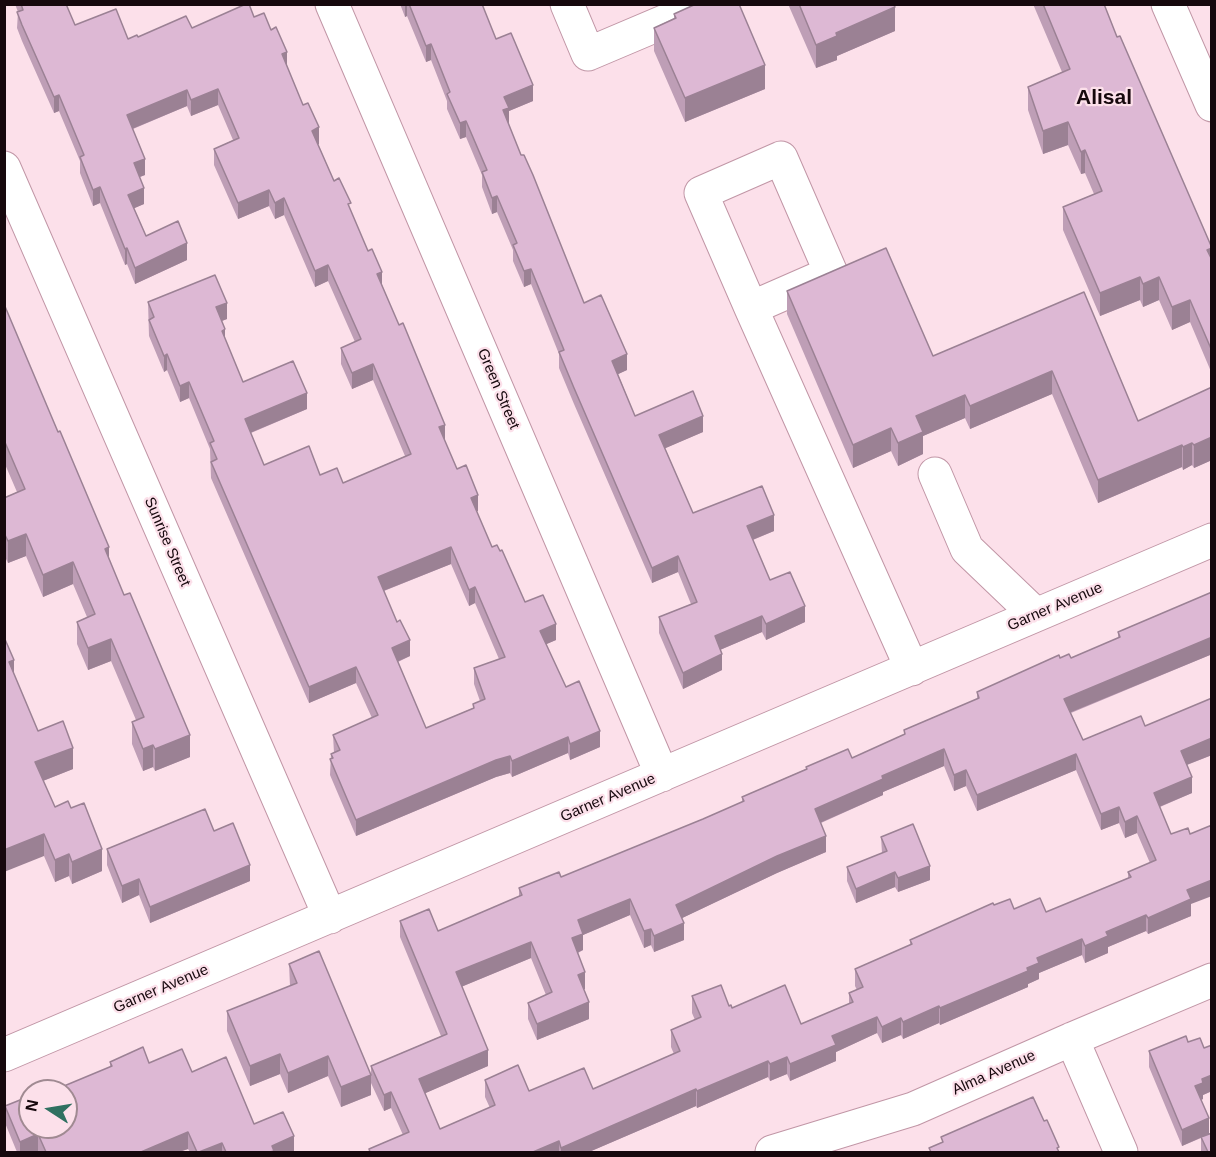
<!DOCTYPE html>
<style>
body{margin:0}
#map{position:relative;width:1216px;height:1157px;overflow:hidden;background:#fce0ea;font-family:Arial,sans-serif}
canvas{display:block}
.frame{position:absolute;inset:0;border:6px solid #16080d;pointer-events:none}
.north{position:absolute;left:18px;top:1079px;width:60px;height:60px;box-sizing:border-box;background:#fce0ea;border:2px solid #a08a92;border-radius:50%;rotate:282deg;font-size:16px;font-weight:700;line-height:24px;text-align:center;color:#16080d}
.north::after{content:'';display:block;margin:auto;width:21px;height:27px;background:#2f7060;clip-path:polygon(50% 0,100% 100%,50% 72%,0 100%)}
</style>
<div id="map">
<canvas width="1216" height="1157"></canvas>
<div class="frame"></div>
<div class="north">N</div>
</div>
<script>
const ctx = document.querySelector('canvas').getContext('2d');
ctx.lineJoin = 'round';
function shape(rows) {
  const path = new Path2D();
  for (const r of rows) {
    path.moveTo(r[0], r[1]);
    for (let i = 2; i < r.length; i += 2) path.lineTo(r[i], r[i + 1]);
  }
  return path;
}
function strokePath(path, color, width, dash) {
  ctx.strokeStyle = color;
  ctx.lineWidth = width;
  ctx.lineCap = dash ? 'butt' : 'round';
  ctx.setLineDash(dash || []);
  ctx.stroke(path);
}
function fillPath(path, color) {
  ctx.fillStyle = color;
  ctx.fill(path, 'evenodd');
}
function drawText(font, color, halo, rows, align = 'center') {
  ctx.font = font + ' Arial,sans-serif';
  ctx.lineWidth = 4.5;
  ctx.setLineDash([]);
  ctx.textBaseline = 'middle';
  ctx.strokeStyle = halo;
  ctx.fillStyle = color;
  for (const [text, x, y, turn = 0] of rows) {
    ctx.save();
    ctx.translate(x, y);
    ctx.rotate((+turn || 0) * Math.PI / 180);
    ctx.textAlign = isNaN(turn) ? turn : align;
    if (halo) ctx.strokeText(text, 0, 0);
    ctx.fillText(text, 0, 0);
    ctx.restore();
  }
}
const minor = shape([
 [332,4,662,775],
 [567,4,588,54,706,4],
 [1168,4,1212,105],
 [4,168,330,917],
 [751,308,831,273,781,158,701,193,751,308,912,669],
 [935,474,967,549,1036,615],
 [1072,1039,1121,1152],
 [4,1055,1212,540],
 [772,1152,913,1109,1072,1039,1212,980]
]);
strokePath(minor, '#c196a6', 35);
strokePath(minor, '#fff', 33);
fillPath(shape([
 [15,4,66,4,75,25,128,39,254,17,287,66,319,144,318,144,334,181,351,211,382,285,445,441,457,469,478,511,476,511,492,547,525,602,556,640,546,644,566,687,600,747,570,760,568,753,512,777,510,773,496,777,356,836,330,775,331,754,334,753,333,735,372,718,356,683,309,703,211,478,210,449,189,398,180,402,167,370,164,372,149,336,148,302,227,319,222,321,225,339,243,382,307,409,251,433,264,465,320,475,343,483,405,456,373,380,352,389,341,364,341,348,355,342,328,281,315,287,284,215,275,219,269,206,238,219,214,165,214,149,233,140,218,105,191,116,187,106,133,129,145,175,140,177,144,204,134,208,146,236,187,260,135,284,127,264,125,265,100,203,93,206,80,173,80,161,59,111,54,113,22,41,17,28,18,12],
 [451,564,469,606,475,603,499,659,474,668,474,684,480,701,473,704,473,708,426,728,398,662,410,656,384,591],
 [400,4,482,4,496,39,533,101,509,111,508,124,584,303,627,370,618,374,635,416,703,432,665,448,693,513,774,531,753,540,770,580,805,622,766,640,762,632,720,650,722,670,683,689,659,633,659,617,691,604,678,572,652,583,574,404,559,368,559,354,531,284,524,287,513,261,513,250,497,212,492,214,482,187,482,175,466,137,460,139,447,109,447,101,431,60,426,62,407,16,405,17],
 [788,4,893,4,895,31,837,56,837,60,816,68],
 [1033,4,1104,4,1117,37,1212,248,1212,374,1190,322,1172,330,1159,300,1143,307,1140,300,1100,316,1063,230,1063,207,1094,194,1085,173,1081,174,1068,145,1043,154,1028,110,1028,87,1062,72],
 [674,14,765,89,685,122,654,51,654,28,674,18],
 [787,291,933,356,1084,292,1138,421,1212,387,1212,460,1194,468,1192,465,1183,470,1182,467,1098,503,1052,394,970,429,965,418,923,436,923,454,898,466,891,451,853,468,787,314],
 [4,304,190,757,155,771,153,767,143,771,132,744,132,722,136,720,111,661,88,670,77,644,77,622,87,617,73,584,43,597,26,556,8,563,4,555,4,498,17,492,4,462],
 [1212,592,1212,658,1210,655,1071,713,1083,740,1145,726,1212,755,1187,765,1192,793,1160,807,1191,904,1191,916,1148,934,1146,931,1108,947,1108,953,1085,963,1082,955,1039,973,1039,979,1028,984,1028,987,940,1025,939,1023,903,1039,901,1035,882,1043,877,1033,836,1052,836,1061,790,1081,787,1074,770,1081,768,1077,697,1108,696,1106,589,1152,369,1152,369,1149,403,1135,391,1108,384,1111,371,1083,371,1066,441,1036,400,937,400,921,438,931,519,897,519,888,561,877,703,819,742,802,742,797,806,769,806,767,852,758,904,735,904,730,977,699,977,692,1060,658,1071,658,1118,638,1118,632],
 [944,766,954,791,966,786,977,811,1076,770,1101,830,1119,823,1125,838,1137,833,1150,863,1128,872,1128,878,1046,912,1014,909,994,905,910,940,910,945,855,969,855,986,857,990,849,993,849,1004,801,1024,732,1008,729,1006,692,996,692,1013,695,1020,671,1030,671,1047,674,1054,593,1089,529,1091,485,1080,485,1097,490,1108,440,1129,425,1093,488,1066,461,987,531,958,546,995,528,1003,528,1019,537,1040,589,1019,584,989,585,989,578,953,583,950,583,935,630,915,644,948,651,945,654,952,684,940,682,918,777,873,826,852,821,823,883,795,883,792],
 [14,675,38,731,73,769,43,781,55,807,71,808,102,871,72,884,69,876,55,882,44,856],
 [214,831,250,881,150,923,139,895,122,903,107,865,107,849],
 [881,837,930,880,898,892,895,887,856,903,847,881,847,867,882,853],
 [289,964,371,1095,341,1107,328,1076,288,1093,280,1074,250,1086,227,1031,227,1011,290,986],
 [1188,1042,1204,1048,1212,1045,1212,1091,1203,1095,1203,1099,1201,1100,1209,1134,1212,1152,1201,1152,1201,1138,1182,1146,1149,1067,1149,1051],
 [110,1062,149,1063,192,1072,254,1124,294,1152,190,1152,188,1149,179,1152,39,1152,38,1151,34,1152,17,1152,5,1123,5,1106,30,1127,110,1067]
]), '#be9eb6');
fillPath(shape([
 [405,4,407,4,407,16,405,17],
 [895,7,895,31,837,56,837,60,816,68,816,45,836,33],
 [431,44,431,60,426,62,426,46],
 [287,52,287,68,282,54],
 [765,65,765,89,685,122,685,98],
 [533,85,533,101,509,111,509,123,503,126,503,110,504,97],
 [218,89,218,105,191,116,191,100],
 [187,90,187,106,127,131,127,115],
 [59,95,59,111,54,113,54,97],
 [466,121,466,137,460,139,460,123],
 [1068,122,1068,145,1043,154,1043,131],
 [319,127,319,144,312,147,312,131],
 [1085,150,1085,173,1081,174,1081,152],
 [145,159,145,175,134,179,134,163],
 [100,187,100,203,93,206,93,190],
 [144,188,144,204,128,211,128,195],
 [269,190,269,206,238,219,238,203],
 [497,196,497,212,492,214,492,198],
 [284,198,284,215,275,219,275,203],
 [187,243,187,260,135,284,135,268],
 [127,248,127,264,125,265,125,249],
 [1212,248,1212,271,1207,250],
 [328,265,328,281,315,287,315,271],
 [531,269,531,284,524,287,524,271],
 [382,272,382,288,377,274],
 [1140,277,1140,300,1100,316,1100,293],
 [1159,277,1159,300,1143,307,1143,284],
 [1190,300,1190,322,1172,330,1172,307],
 [227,303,227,319,216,323,216,307],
 [225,329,225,345,222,331],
 [167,354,167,370,164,372,164,356],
 [627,354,627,370,612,377,612,361],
 [373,364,373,380,352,389,352,373],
 [1052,371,1052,394,970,429,970,406],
 [189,382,189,398,180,402,180,386],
 [307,393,307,409,245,435,245,419],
 [965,395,965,418,923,436,923,454,898,466,898,443,916,416],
 [703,416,703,432,659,451,659,435],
 [445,425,445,441,439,427],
 [891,428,891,451,853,468,853,445],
 [1212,437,1212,460,1194,468,1194,445],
 [1192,443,1192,465,1183,470,1183,447],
 [1182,445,1182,467,1098,503,1098,480],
 [478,495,478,511,471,514,471,498],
 [774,515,774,531,747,542,747,526],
 [26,534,26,556,8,563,8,541],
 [109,547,109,569,105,549],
 [451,547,451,564,378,593,378,577],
 [678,556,678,572,652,583,652,568],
 [73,562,73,584,43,597,43,575],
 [475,587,475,603,469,606,469,590],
 [805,606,805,622,766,640,766,624],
 [762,616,762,632,715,652,715,636],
 [556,624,556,640,540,647,540,631],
 [1210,638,1210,655,1064,715,1064,699],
 [111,639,111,661,88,670,88,648],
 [410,640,410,656,392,664,392,648],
 [722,654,722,670,683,689,683,673],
 [14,660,14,682,9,662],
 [356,667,356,683,309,703,309,687],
 [600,731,600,747,570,760,570,744],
 [190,735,190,757,155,771,155,749],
 [568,737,568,753,512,777,512,761],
 [1212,738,1212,755,1181,767,1181,751],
 [153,745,153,767,143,771,143,749],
 [73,748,73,769,35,784,35,762],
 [944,749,944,766,883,792,883,795,815,825,815,809,882,776],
 [1076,754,1076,770,977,811,977,795],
 [510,756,510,773,496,777,356,836,356,820,496,760],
 [966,770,966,786,954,791,954,775],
 [1192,777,1192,793,1154,809,1154,793],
 [1119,807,1119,823,1101,830,1101,814],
 [1137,816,1137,833,1125,838,1125,822],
 [44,834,44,856,4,872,4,850],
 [826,836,826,852,777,873,676,921,676,905,777,856],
 [102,849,102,871,72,884,72,862],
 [69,854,69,876,55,882,55,860],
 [250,865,250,881,150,923,150,907],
 [930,866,930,880,898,892,898,878],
 [895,872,895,887,856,903,856,889],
 [139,879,139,895,122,903,122,886],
 [1212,880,1212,896,1191,904,1191,916,1148,934,1148,918,1187,890],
 [630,899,630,915,583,935,583,950,572,955,572,938,578,920],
 [1146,915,1146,931,1108,947,1108,953,1085,963,1085,946,1106,932],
 [684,923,684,940,654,952,654,936],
 [651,929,651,945,644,948,644,931],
 [1082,939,1082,955,1039,973,1039,979,1028,984,1028,987,940,1025,940,1008,1027,968,1037,958],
 [531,942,531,958,456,989,456,972],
 [585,972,585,989,578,992,578,975],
 [589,1002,589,1019,537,1040,537,1024],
 [939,1006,939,1023,903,1039,903,1022],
 [877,1017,877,1033,836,1052,836,1061,790,1081,790,1064,832,1036],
 [901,1018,901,1035,882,1043,882,1027],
 [488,1050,488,1066,419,1096,419,1079],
 [280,1054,280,1074,250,1086,250,1066],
 [328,1056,328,1076,288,1093,288,1073],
 [787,1057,787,1074,770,1081,770,1064],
 [768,1061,768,1077,697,1108,697,1091],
 [371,1075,371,1095,341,1107,341,1087],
 [1212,1075,1212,1091,1203,1095,1203,1099,1195,1102,1195,1086,1202,1079],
 [696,1089,696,1106,589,1152,561,1152,561,1148],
 [391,1092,391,1108,384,1111,384,1095],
 [1209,1118,1209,1134,1182,1146,1182,1130],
 [188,1132,188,1149,179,1152,141,1152],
 [38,1134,38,1151,34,1152,20,1152,20,1142],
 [294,1136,294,1152,270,1152,272,1146],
 [559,1141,559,1152,533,1152],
 [222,1143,222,1152,199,1152]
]), '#9b8194');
const building = shape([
 [21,4,66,4,75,25,116,9,128,39,137,35,138,37,186,16,192,28,246,4,249,4,254,17,264,13,271,30,276,27,287,52,282,54,303,105,308,103,319,127,312,131,334,181,339,178,351,203,348,204,368,251,372,249,382,272,377,274,399,325,403,323,445,425,439,427,457,469,466,465,478,495,471,498,492,547,497,545,500,551,502,550,525,602,543,595,556,624,540,631,566,687,579,681,600,731,570,744,568,737,512,761,510,756,496,760,356,820,330,759,333,758,331,754,340,750,333,735,378,715,356,667,309,687,211,462,217,459,210,443,214,441,189,382,180,386,167,354,164,356,149,320,154,317,148,302,215,275,227,303,216,307,225,329,222,331,243,382,293,361,307,393,245,419,264,465,309,446,320,475,337,468,343,483,411,454,373,364,352,373,341,348,361,339,328,265,315,271,284,198,275,203,269,190,238,203,214,149,239,138,218,89,191,100,187,90,127,115,145,159,134,163,144,188,128,195,146,236,178,221,187,243,135,268,127,248,125,249,100,187,93,190,80,157,84,155,59,95,54,97,22,25,17,12,23,10,21,4],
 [451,547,469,590,475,587,505,657,474,668,485,699,473,704,474,708,426,728,392,648,410,640,400,620,397,622,378,577,451,547],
 [409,4,482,4,496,39,511,33,533,85,504,97,509,108,503,110,521,155,524,155,533,175,584,303,601,295,627,354,612,361,635,416,693,391,703,416,659,435,693,513,762,486,774,515,747,526,770,580,790,572,805,606,766,624,762,616,715,636,722,654,683,673,659,617,697,602,678,556,652,568,574,388,559,352,564,350,531,269,524,271,513,245,517,243,497,196,492,198,482,172,487,170,466,121,460,123,447,94,450,92,431,44,426,46,409,4],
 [696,4,739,4,765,65,685,98,654,28,676,18,674,14,696,4],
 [799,4,893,4,895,7,836,33,837,36,816,45,799,4],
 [1043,4,1104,4,1117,37,1120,36,1212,248,1207,250,1212,260,1212,351,1190,300,1172,307,1159,277,1143,284,1140,277,1100,293,1063,207,1102,191,1085,150,1081,152,1068,122,1043,131,1028,87,1070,69,1043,4],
 [886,248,933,356,1084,292,1138,421,1212,387,1212,437,1194,445,1192,443,1183,447,1182,445,1098,480,1052,371,970,406,965,395,916,416,923,432,898,443,891,428,853,445,787,291,886,248],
 [4,304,58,432,60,431,109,547,105,549,124,595,130,593,190,735,155,749,153,745,143,749,132,722,144,717,111,639,88,648,77,622,95,614,73,562,43,575,26,534,8,541,4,533,4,498,25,489,4,440,4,304],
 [1212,592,1212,641,1210,638,1064,699,1083,740,1141,716,1145,726,1212,698,1212,738,1181,751,1192,777,1154,793,1171,834,1188,828,1190,834,1212,825,1212,880,1187,890,1191,899,1148,918,1146,915,1106,932,1108,936,1085,946,1082,939,1037,958,1039,963,1027,968,1028,971,940,1008,939,1006,903,1022,901,1018,882,1027,877,1017,832,1036,836,1045,790,1064,787,1057,770,1064,768,1061,697,1091,696,1089,561,1148,559,1141,533,1152,370,1152,369,1149,409,1132,391,1092,384,1095,371,1066,447,1034,400,921,429,909,438,931,522,895,519,888,559,872,561,877,703,819,744,801,742,797,807,769,806,767,848,749,852,758,905,734,904,730,979,698,977,692,1059,655,1060,658,1069,654,1071,658,1120,637,1118,632,1212,592],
 [944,749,954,775,966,770,977,795,1076,754,1101,814,1119,807,1125,822,1137,816,1156,860,1128,872,1131,877,1046,912,1040,898,1014,909,1010,899,994,905,993,903,910,940,912,944,855,969,863,987,849,993,853,1002,801,1024,785,985,732,1008,731,1005,729,1006,721,985,692,996,701,1017,671,1030,680,1051,593,1089,584,1068,529,1091,518,1065,485,1080,495,1105,440,1129,419,1079,488,1050,456,972,531,942,552,992,528,1003,537,1024,589,1002,578,975,585,972,572,938,583,934,578,920,630,899,644,931,651,929,654,936,684,923,676,905,777,856,826,836,815,809,883,779,882,776,944,749],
 [4,637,14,660,9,662,38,731,63,721,73,748,35,762,55,807,68,801,71,808,84,803,102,849,72,862,69,854,55,860,44,834,4,850,4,637],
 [205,809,214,831,233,823,250,865,150,907,139,879,122,886,107,849,205,809],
 [913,824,930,866,898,878,895,872,856,889,847,867,887,851,881,837,913,824],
 [319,951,371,1075,341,1087,328,1056,288,1073,280,1054,250,1066,227,1011,297,983,289,964,319,951],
 [1186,1036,1188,1042,1200,1038,1204,1048,1212,1045,1212,1075,1202,1079,1203,1083,1195,1086,1209,1118,1182,1130,1149,1051,1186,1036],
 [143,1047,149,1063,182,1049,192,1072,226,1057,254,1124,283,1112,294,1136,272,1146,274,1151,270,1152,226,1152,222,1143,199,1152,197,1152,188,1132,141,1152,46,1152,38,1134,20,1142,5,1106,30,1096,30,1127,66,1127,66,1091,52,1091,112,1066,110,1062,143,1047],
 [1033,1097,1044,1121,1047,1120,1059,1147,1057,1148,1059,1152,931,1152,929,1148,943,1142,941,1137,1033,1097],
 [1212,1133,1212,1152,1208,1152,1201,1137,1212,1133]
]);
fillPath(building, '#ddb8d4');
strokePath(building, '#9b8194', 1.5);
drawText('15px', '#16080d', '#fce0ea', [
 ["Green Street",498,389,67],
 ["Sunrise Street",167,542,67],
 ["Garner Avenue",1055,607,-23],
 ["Garner Avenue",608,798,-23],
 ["Garner Avenue",161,989,-23],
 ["Alma Avenue",994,1073,-24]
]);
drawText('bold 21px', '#16080d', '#fce0ea', [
 ["Alisal",1104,98]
]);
</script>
